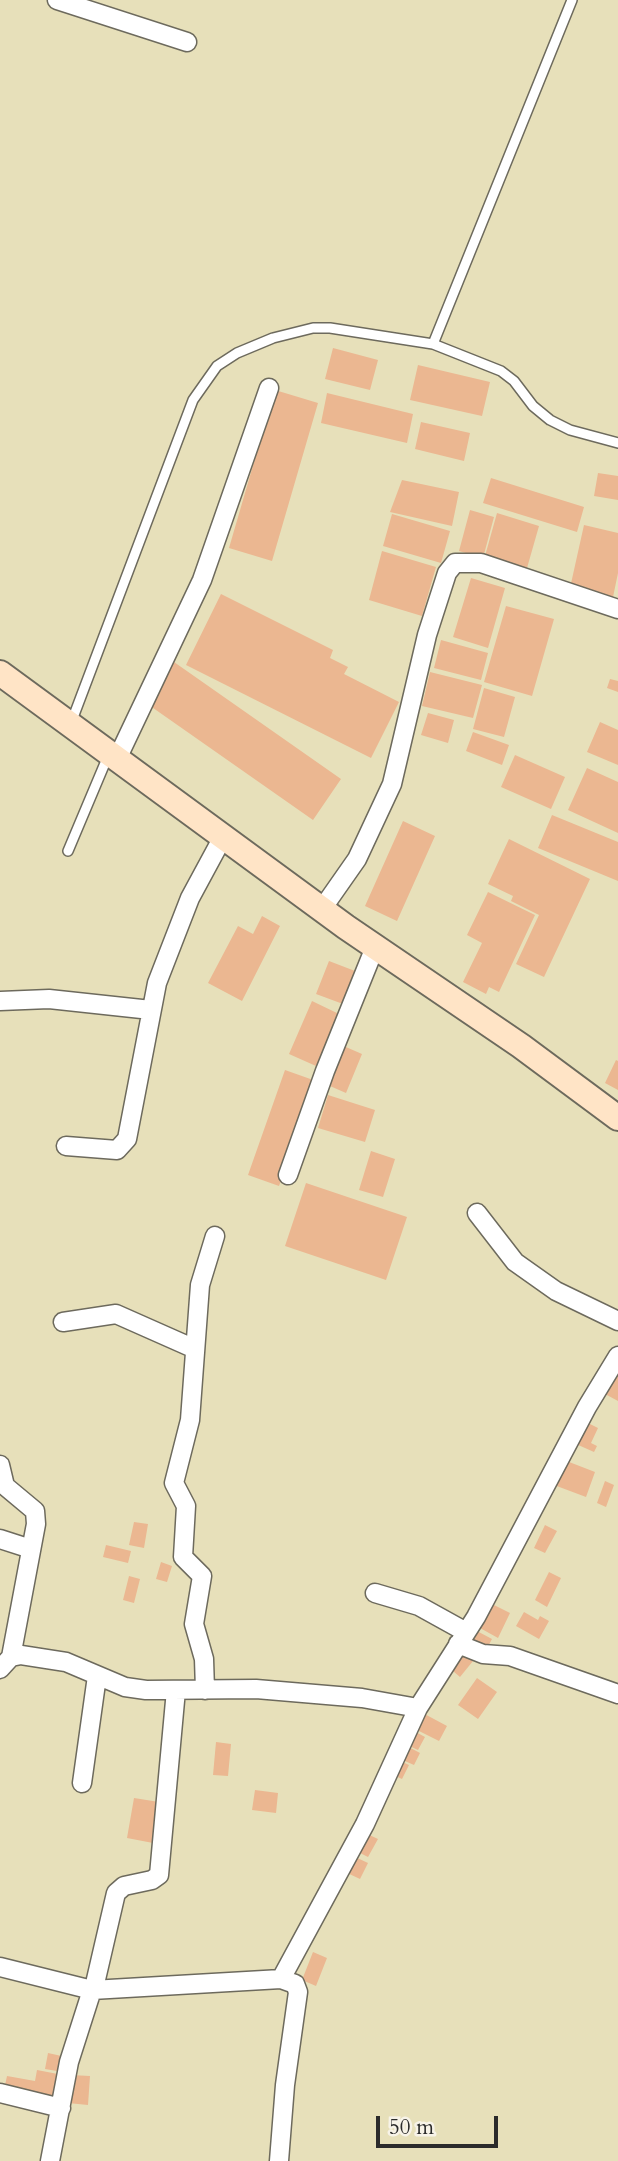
<!DOCTYPE html>
<style>
body{margin:0}
#map{position:relative;width:618px;height:2161px;overflow:hidden;background:#e7e0ba;font-family:Cardo,serif}
canvas{display:block}
.scale{position:absolute;left:376px;top:2116px;width:122px;height:32px;box-sizing:border-box;border:4px solid #2b2b2b;border-top:0;padding-left:9px;font-size:21px;line-height:24px;white-space:nowrap;color:#2b2b2b;-webkit-text-stroke:5px #f7f3e8;paint-order:stroke}
</style>
<div id="map">
<canvas width="618" height="2161"></canvas>
<div class="scale">50 m</div>
</div>
<script>
const ctx = document.querySelector('canvas').getContext('2d');
ctx.lineJoin = 'round';
function fillPath(path, color) {
  ctx.fillStyle = color;
  ctx.fill(path, 'evenodd');
}
function shape(rows) {
  const path = new Path2D();
  for (const r of rows) {
    path.moveTo(r[0], r[1]);
    for (let i = 2; i < r.length; i += 2) path.lineTo(r[i], r[i + 1]);
  }
  return path;
}
function strokePath(path, color, width, dash) {
  ctx.strokeStyle = color;
  ctx.lineWidth = width;
  ctx.lineCap = dash ? 'butt' : 'round';
  ctx.setLineDash(dash || []);
  ctx.stroke(path);
}
fillPath(shape([
 [333,348,378,360,370,390,325,379],
 [418,365,490,382,482,416,410,400],
 [275,390,318,403,272,561,229,548],
 [327,393,413,414,407,443,321,423],
 [421,422,470,433,464,461,415,449],
 [598,473,618,476,618,500,594,496],
 [491,478,584,507,577,532,483,503],
 [402,480,459,492,452,526,390,512],
 [470,510,494,517,483,558,459,551],
 [497,513,539,526,527,568,485,556],
 [392,514,450,531,441,563,383,546],
 [584,525,618,533,618,573,613,597,570,588],
 [382,551,436,567,422,616,369,600],
 [471,578,505,588,488,648,453,637],
 [221,594,333,650,330,658,348,667,344,674,399,702,371,758,186,665],
 [506,606,554,619,532,696,484,682],
 [441,640,488,653,481,680,434,668],
 [174,662,341,779,313,820,146,703],
 [430,672,482,685,473,718,422,706],
 [610,679,618,681,618,692,607,688],
 [484,688,515,697,504,737,473,729],
 [428,713,454,720,448,743,421,735],
 [600,722,618,730,618,765,587,752],
 [473,732,509,745,502,765,466,751],
 [515,755,565,777,551,809,501,787],
 [587,768,618,782,618,833,568,810],
 [552,815,618,842,618,881,538,848],
 [403,821,435,836,397,921,365,906],
 [509,839,590,879,544,977,516,964,539,915,511,901,513,896,488,884],
 [488,892,535,915,499,992,489,987,486,994,463,982,482,943,467,935],
 [262,916,280,926,242,1001,208,983,238,926,253,934],
 [329,961,355,971,343,1004,316,994],
 [312,1001,339,1014,316,1066,289,1054],
 [339,1044,362,1054,346,1093,323,1083],
 [616,1060,618,1061,618,1090,605,1083],
 [285,1070,316,1081,279,1186,248,1175],
 [328,1095,375,1110,365,1142,318,1128],
 [371,1151,395,1159,383,1197,359,1190],
 [306,1183,407,1217,386,1280,285,1246],
 [615,1374,618,1375,618,1401,605,1394],
 [586,1422,598,1428,591,1443,597,1446,594,1452,576,1444],
 [564,1460,595,1472,586,1497,554,1485],
 [605,1481,614,1485,606,1507,597,1503],
 [134,1522,148,1524,144,1548,129,1545],
 [545,1525,557,1531,545,1553,534,1548],
 [106,1545,131,1551,128,1563,103,1557],
 [161,1562,172,1566,167,1582,156,1579],
 [549,1572,561,1578,547,1607,535,1600],
 [129,1576,140,1579,134,1603,123,1600],
 [492,1604,510,1613,498,1638,480,1628],
 [524,1612,538,1620,540,1616,549,1621,539,1639,516,1626],
 [475,1630,492,1639,485,1652,468,1643],
 [458,1649,473,1661,460,1677,446,1665],
 [477,1678,497,1692,478,1719,458,1705],
 [419,1711,447,1726,439,1741,411,1727],
 [412,1730,425,1737,418,1750,405,1744],
 [216,1742,231,1744,228,1776,213,1775],
 [405,1745,420,1753,414,1765,398,1758],
 [396,1759,409,1765,402,1779,389,1773],
 [255,1790,278,1793,276,1813,252,1810],
 [134,1798,159,1802,153,1843,127,1838],
 [363,1832,378,1839,368,1857,354,1850],
 [351,1855,368,1863,360,1879,343,1871],
 [313,1952,327,1958,316,1986,302,1980],
 [48,2053,66,2057,63,2072,45,2069],
 [37,2070,63,2075,59,2100,4,2090,7,2076,35,2081],
 [71,2075,90,2076,88,2105,68,2103]
]), '#ebb791');
const service = shape([
 [433,344,572,0],
 [71,723,193,400,217,366,237,353,273,338,313,328,330,328,433,344,501,371,514,381,533,406,550,420,570,430,618,443],
 [68,851,108,756]
]);
const minor = shape([
 [57,0,187,42],
 [117,759,202,580,269,388],
 [322,909,357,859,392,784,427,635,447,573,455,563,481,563,618,609],
 [0,1001,49,999,151,1010],
 [66,1146,117,1150,127,1139,157,983,190,898,224,835],
 [288,1175,325,1071,375,947],
 [477,1213,515,1262,556,1291,618,1321],
 [63,1322,116,1314,195,1349],
 [0,1465,5,1486,35,1511,36,1524,11,1657],
 [0,1539,31,1549],
 [375,1593,419,1606,466,1632],
 [458,1644,483,1654,510,1656,618,1694],
 [0,1669,11,1657,21,1655,66,1662,125,1687,146,1690,256,1689,362,1698,418,1708],
 [205,1690,204,1659,194,1624,202,1576,183,1557,186,1506,174,1483,190,1420,200,1285,215,1236],
 [82,1783,97,1676],
 [0,1967,92,1990],
 [94,1988,116,1893,124,1886,152,1880,159,1875,176,1690],
 [0,2093,61,2108],
 [50,2161,69,2062,92,1990,281,1979,365,1824,418,1708,476,1617,587,1407,618,1356],
 [279,2161,285,2085,298,1992,295,1984,281,1979]
]);
const secondary = shape([
 [0,673,346,927,521,1046,618,1118]
]);
strokePath(service, '#6d6a5d', 12);
strokePath(minor, '#6d6a5d', 21);
strokePath(secondary, '#6d6a5d', 28);
strokePath(service, '#fff', 9);
strokePath(minor, '#fff', 18);
strokePath(secondary, '#ffe4c6', 24);
</script>
